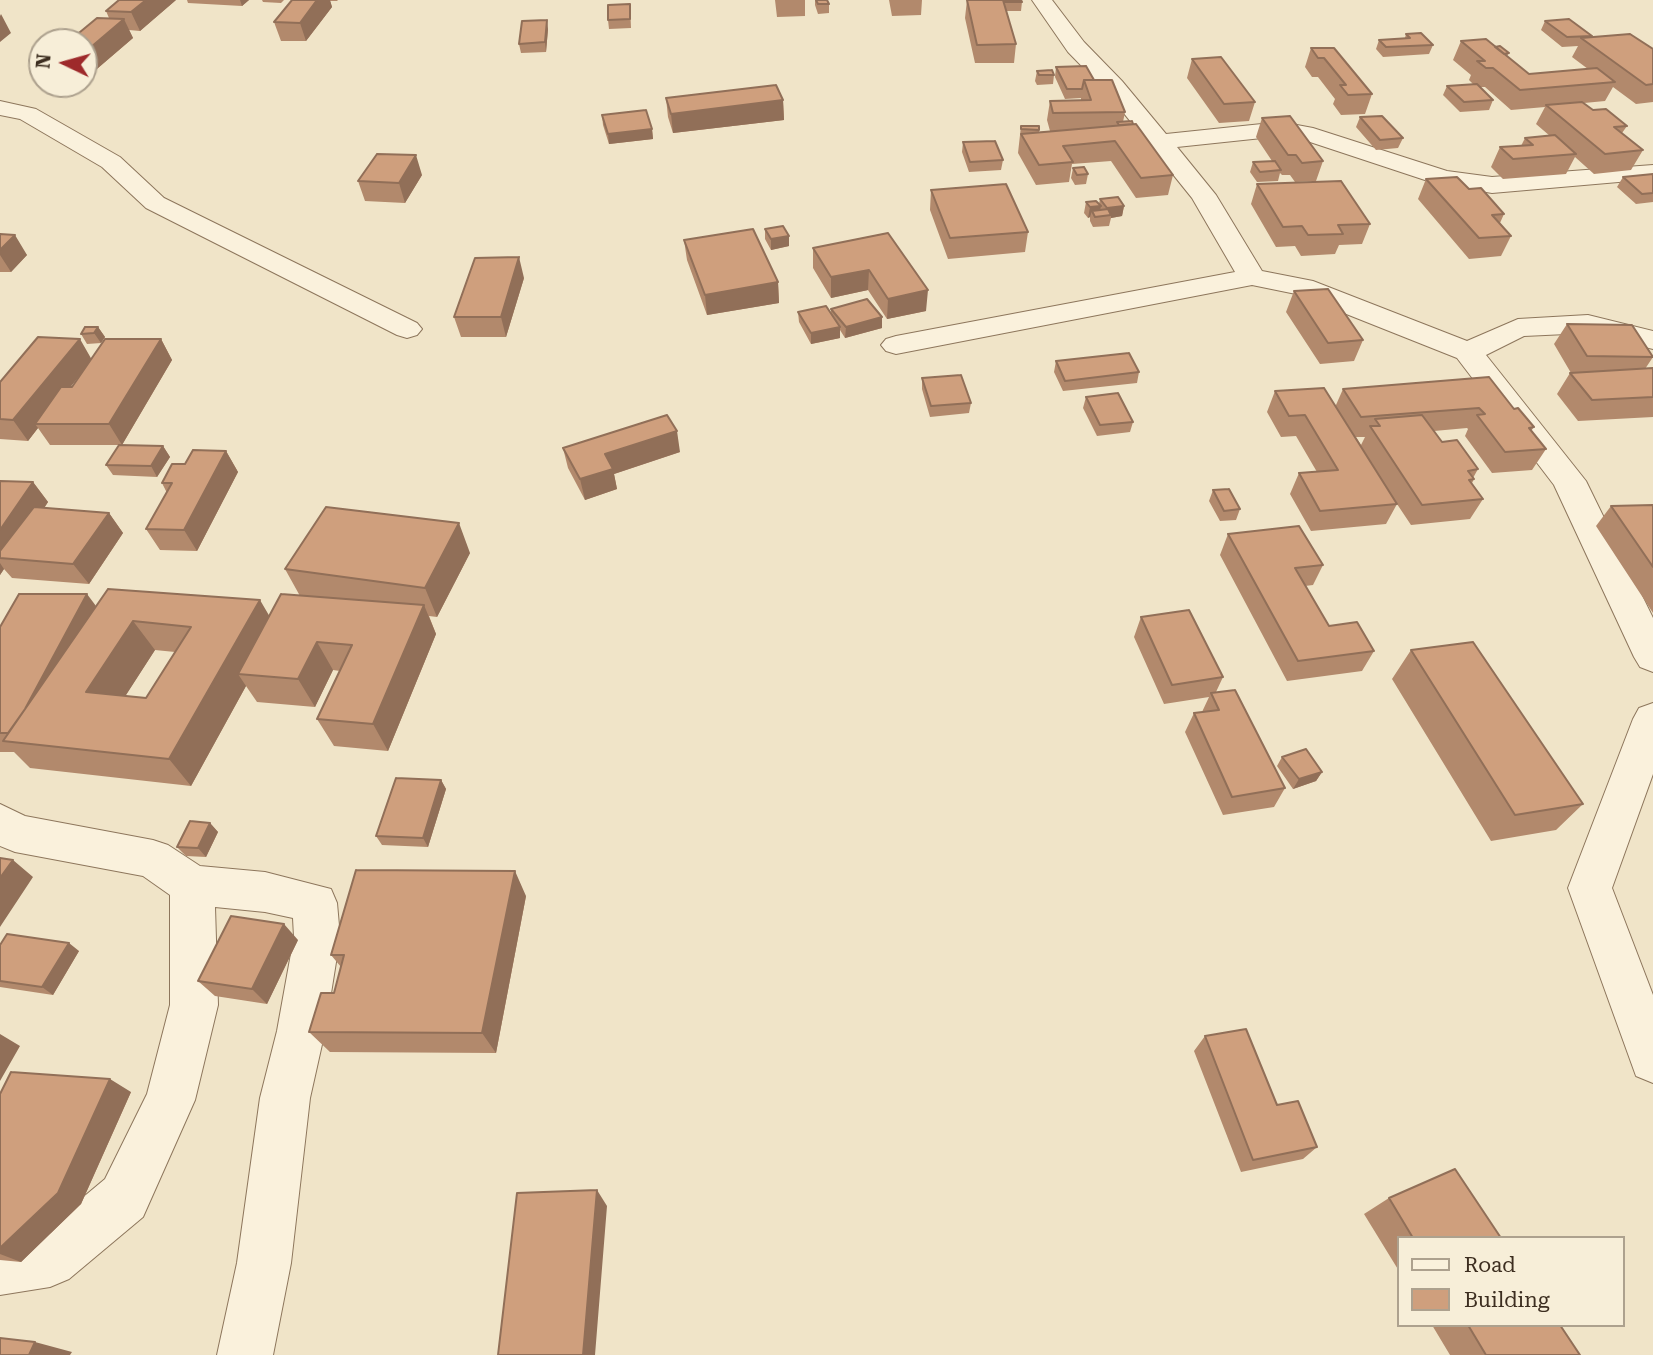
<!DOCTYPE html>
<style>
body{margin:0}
#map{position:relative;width:1653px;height:1355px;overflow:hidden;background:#f0e4c8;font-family:"Roboto Serif",serif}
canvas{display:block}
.legend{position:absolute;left:1397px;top:1236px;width:228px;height:91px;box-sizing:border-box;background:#f7eed8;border:2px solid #ada18e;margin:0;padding:9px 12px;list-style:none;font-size:21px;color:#3d2e20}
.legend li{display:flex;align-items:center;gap:14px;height:35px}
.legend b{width:35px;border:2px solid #ada18e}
.north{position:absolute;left:28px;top:28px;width:70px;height:70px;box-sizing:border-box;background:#f7eed8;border:2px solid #ada18e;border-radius:50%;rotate:275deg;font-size:19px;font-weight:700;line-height:28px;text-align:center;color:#3d2e20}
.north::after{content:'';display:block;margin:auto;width:24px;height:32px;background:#9e2a2b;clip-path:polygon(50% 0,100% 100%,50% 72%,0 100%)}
</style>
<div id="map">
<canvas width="1653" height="1355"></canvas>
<ul class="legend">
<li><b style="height:9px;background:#faf1dc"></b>Road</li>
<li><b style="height:19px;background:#cf9f7d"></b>Building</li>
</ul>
<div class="north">N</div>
</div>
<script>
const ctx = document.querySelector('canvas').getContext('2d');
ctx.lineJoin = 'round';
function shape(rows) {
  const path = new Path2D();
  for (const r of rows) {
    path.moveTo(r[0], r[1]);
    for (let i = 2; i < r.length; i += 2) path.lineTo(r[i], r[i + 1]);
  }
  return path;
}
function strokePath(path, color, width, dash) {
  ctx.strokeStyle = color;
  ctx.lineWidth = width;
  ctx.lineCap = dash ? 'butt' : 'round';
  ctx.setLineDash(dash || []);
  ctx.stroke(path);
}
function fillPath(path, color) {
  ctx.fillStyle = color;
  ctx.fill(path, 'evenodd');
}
const minor = shape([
 [1032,0,1052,0,1084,42,1122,81,1166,134,1281,122,1313,128,1447,171,1492,177,1653,165,1653,179,1492,193,1434,183,1301,139,1281,136,1177,147,1216,195,1262,271,1313,281,1467,341,1518,319,1588,315,1653,331,1653,349,1588,333,1524,336,1486,355,1586,481,1653,618,1653,672,1640,667,1634,657,1554,485,1457,358,1296,294,1252,285,896,354,886,351,881,345,886,339,896,336,1235,272,1192,198,1106,91,1068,52,1032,0],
 [0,101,36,109,120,157,164,198,417,323,422,329,417,335,407,338,397,335,146,208,102,167,20,119,0,115,0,101],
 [1653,703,1653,774,1612,888,1653,995,1653,1083,1636,1076,1568,888,1633,719,1639,708,1653,703],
 [0,804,25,816,153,840,168,845,200,866,265,872,331,889,337,903,340,937,325,1031,310,1098,291,1263,273,1355,217,1355,237,1263,260,1098,277,1031,294,937,293,918,265,912,215,907,218,1005,195,1100,143,1217,69,1279,50,1287,0,1295,0,1241,38,1235,105,1179,147,1094,170,1005,170,895,143,876,15,852,0,846,0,804]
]);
strokePath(minor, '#8d765c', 2);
fillPath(minor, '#faf1dc');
fillPath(shape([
 [176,0,140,31,129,30,133,38,84,80,84,42,109,18,106,11],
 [187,0,249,0,242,6,188,3],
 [262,0,284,0,281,3,263,2],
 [292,0,338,0,337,1,330,1,332,7,306,41,281,41,274,22],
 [775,0,805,0,805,16,777,17],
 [815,0,827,0,829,4,829,13,818,14,815,5],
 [889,0,922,0,921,15,892,16],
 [967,0,1022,2,1021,11,1006,11,1016,44,1014,63,975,63,965,18],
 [630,4,631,28,609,29,608,20],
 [1545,21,1592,36,1591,37,1653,49,1653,102,1636,104,1613,87,1605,101,1584,103,1593,110,1627,126,1622,133,1643,150,1631,170,1594,174,1575,157,1566,174,1503,179,1491,167,1500,147,1521,146,1525,138,1550,136,1536,124,1545,107,1511,110,1485,87,1480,87,1493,100,1489,110,1460,112,1443,95,1447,86,1473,84,1469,80,1471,75,1453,60,1461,41,1495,47,1509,53,1507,56,1529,74,1588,69,1572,57,1578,46,1562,47,1541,30],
 [548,29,546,52,521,53,519,44],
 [1406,34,1433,45,1429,54,1383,57,1376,49,1379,40,1405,38],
 [1311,48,1334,48,1372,94,1365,114,1341,115,1333,104,1335,99,1318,77,1312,77,1305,67],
 [1192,59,1255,102,1249,121,1219,123,1187,78],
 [1056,67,1094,80,1125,112,1123,122,1173,175,1168,195,1136,198,1111,161,1072,164,1069,182,1036,185,1018,153,1021,126,1039,126,1039,132,1050,131,1047,120,1050,101,1081,100,1081,98,1065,99,1055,77],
 [1037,71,1054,75,1053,84,1037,85,1035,81],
 [48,84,79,84,77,86],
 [666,98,783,100,784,120,673,133,668,117],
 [602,115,652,129,653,139,609,144,603,125],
 [1360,117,1403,138,1398,148,1376,150,1356,127],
 [1262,118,1323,161,1316,181,1295,182,1290,175,1282,175,1280,173,1278,181,1257,182,1250,172,1253,162,1272,161,1256,137],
 [963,142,1003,160,1001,170,969,172,962,152],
 [1073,168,1088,174,1086,184,1075,185,1071,178],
 [1653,174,1653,202,1636,204,1617,187,1623,177],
 [422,175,405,203,365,201,358,181],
 [1426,179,1469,189,1504,214,1500,223,1511,236,1501,256,1469,259,1418,199],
 [1257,184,1370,224,1362,244,1339,245,1335,254,1301,256,1295,246,1276,247,1251,204],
 [931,190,1028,232,1025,252,948,259,930,210],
 [1100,199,1124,206,1122,216,1111,218,1109,226,1093,227,1090,221,1090,217,1088,218,1084,213,1086,202,1099,204],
 [765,229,789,246,771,250,765,239],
 [888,233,926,311,887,319,868,290,831,298,813,268,813,248],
 [0,234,27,255,11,272,0,272],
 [684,240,778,282,779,303,707,315,687,260],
 [524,278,506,337,461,337,454,317],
 [1294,291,1363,340,1354,361,1320,364,1286,312],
 [831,309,882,317,882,328,845,338,840,330,840,338,811,344,799,322,798,312,831,313],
 [1567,324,1653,357,1645,369,1653,368,1653,417,1578,421,1557,394,1570,373,1571,373,1554,344],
 [98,327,105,337,101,343,87,344,81,334],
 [161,339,172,360,122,445,163,446,170,457,157,477,113,475,106,465,119,445,50,445,38,428,28,441,0,439,0,382,92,358],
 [83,371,72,387,70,387],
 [1056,361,1139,372,1137,383,1063,391,1054,372],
 [922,378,971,403,969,413,930,417,922,389],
 [1343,389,1514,409,1534,427,1531,431,1546,449,1532,470,1492,473,1465,436,1468,429,1467,428,1434,431,1442,442,1478,469,1473,478,1474,479,1472,483,1483,499,1470,519,1411,525,1397,504,1386,524,1311,531,1290,494,1299,473,1317,472,1296,436,1281,437,1267,412,1275,391,1336,405],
 [1356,437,1365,437,1361,445],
 [1086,397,1133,422,1130,432,1097,436,1083,408],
 [563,448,680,452,614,474,617,489,585,500,568,468],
 [226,451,238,472,197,551,160,550,146,529,167,493,162,483],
 [0,481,33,482,48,502,44,508,109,513,123,533,89,584,12,578,4,569,0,575],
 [1213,490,1240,509,1236,520,1220,521,1209,501],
 [1653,505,1653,613,1596,526,1611,506],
 [1228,534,1323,565,1313,585,1305,586,1329,626,1374,651,1362,671,1287,681,1220,555],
 [470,553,437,617,429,616,436,634,388,751,334,746,317,719,340,671,333,670,315,707,257,702,246,686,191,786,30,768,14,752,0,752,0,627,96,606,269,617,300,596,285,569],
 [155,650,175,652,146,698,125,696],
 [1141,617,1223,677,1216,692,1285,788,1274,807,1223,815,1185,732,1194,713,1202,712,1209,697,1164,704,1134,637],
 [1411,650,1583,804,1556,830,1491,841,1392,679],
 [1282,757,1322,772,1316,781,1293,789,1277,766],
 [441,780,446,789,428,847,382,845,376,836],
 [210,823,218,832,206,857,186,856,177,847],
 [526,896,496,1053,330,1052,309,1032,334,993,341,967,331,955],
 [298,940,267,1004,215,996,198,981],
 [0,945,79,951,53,995,0,987],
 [1205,1036,1277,1105,1317,1147,1303,1159,1241,1172,1194,1051],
 [131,1092,81,1204,21,1262,0,1260,0,1094],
 [1389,1198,1501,1238,1399,1238,1399,1271,1364,1214],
 [1432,1325,1560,1325,1580,1355,1450,1355]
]), '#b2896c');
fillPath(shape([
 [146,0,176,0,140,31,131,12],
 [240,0,249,0,242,6],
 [317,0,330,0,332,7,306,41,300,23],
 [1,14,11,33,0,42,0,16],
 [124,19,133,38,84,80,84,53],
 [547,20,548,29,546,52,545,42],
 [783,100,784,120,673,133,671,114],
 [652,129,653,139,609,144,608,134],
 [416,155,422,175,405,203,399,183],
 [1101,206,1099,216,1092,211,1090,217,1088,218,1090,207],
 [1124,206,1122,216,1111,218,1111,215,1105,216,1107,208],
 [15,235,27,255,11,272,0,255,0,250],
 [789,236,789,246,771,250,771,239],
 [519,257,524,278,506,337,501,317],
 [869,270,868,290,831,298,831,277],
 [778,282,779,303,707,315,705,295],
 [928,290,926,311,887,319,888,299],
 [882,317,882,328,845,338,846,327],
 [98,327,105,337,101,343,94,333],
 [840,327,840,338,811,344,811,333],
 [80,339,92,360,41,424,35,424,38,428,28,441,13,420],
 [161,339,172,360,122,445,109,424],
 [677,431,680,452,614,474,617,489,585,500,580,479,605,454],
 [163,446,170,457,157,477,151,466],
 [226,451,238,472,197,551,184,530],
 [33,482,48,502,11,559,0,558,0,530],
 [109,513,123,533,89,584,73,564],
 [459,523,470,553,437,617,425,588],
 [0,563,4,569,0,575],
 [87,594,102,614,12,733],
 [260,600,277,629,238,674,246,686,191,786,169,759],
 [424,605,436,634,388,751,373,724],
 [133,621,155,650,110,720,86,692],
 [317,642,333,670,315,707,298,679],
 [1322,772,1316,781,1293,789,1299,779],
 [441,780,446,789,428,847,423,838],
 [210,823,218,832,206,857,198,848],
 [13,860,33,877,0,927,0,878],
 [515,871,526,896,496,1053,482,1033],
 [284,924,298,940,267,1004,252,989],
 [69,943,79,951,53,995,42,987],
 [0,1034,20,1046,0,1081],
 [110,1079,131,1092,81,1204,21,1262,0,1254,0,1248],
 [597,1190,607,1206,595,1355,583,1355],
 [35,1342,72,1352,70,1355,29,1355]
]), '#916f58');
const building = shape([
 [119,0,146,0,131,12,106,11,119,0],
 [292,0,317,0,300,23,274,22,292,0],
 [816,0,827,0,829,4,818,4,816,0],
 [967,0,1003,0,1016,44,977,45,967,0],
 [1003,0,1021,0,1022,2,1004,2,1003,0],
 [630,4,630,19,608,20,608,5,630,4],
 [97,18,124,19,84,53,84,42,68,42,97,18],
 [1569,19,1592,36,1567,37,1545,21,1569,19],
 [547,20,545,42,519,44,522,21,547,20],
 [1421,33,1433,45,1386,47,1379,40,1410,38,1406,34,1421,33],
 [1630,34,1653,49,1653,84,1646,85,1581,38,1630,34],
 [1486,39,1529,74,1597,68,1615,82,1520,90,1493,68,1486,68,1477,61,1485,61,1461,41,1486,39],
 [1500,46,1509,53,1504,54,1495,47,1500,46],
 [1311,48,1334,48,1372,94,1348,95,1340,85,1346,85,1324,58,1318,58,1311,48],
 [1221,57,1255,102,1224,104,1192,59,1221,57],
 [1086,66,1094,80,1084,80,1082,89,1067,89,1056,67,1086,66],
 [1052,70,1054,75,1039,75,1037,71,1052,70],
 [1084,80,1112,80,1125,112,1053,113,1050,101,1091,100,1084,80],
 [1477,84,1493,100,1464,102,1447,86,1477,84],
 [776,85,783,100,671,114,666,98,776,85],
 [1582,102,1593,110,1606,109,1627,126,1614,127,1643,150,1605,154,1546,105,1582,102],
 [646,110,652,129,608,134,602,115,646,110],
 [1290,116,1323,161,1302,163,1296,155,1288,155,1262,118,1290,116],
 [1382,116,1403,138,1380,140,1360,117,1382,116],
 [1132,121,1133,124,1119,125,1117,122,1132,121],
 [1136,124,1173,175,1141,178,1115,141,1063,146,1073,162,1039,165,1021,134,1136,124],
 [1021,126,1039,126,1039,130,1021,129,1021,126],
 [1555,135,1576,154,1513,159,1500,147,1533,145,1525,138,1555,135],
 [995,141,1003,160,970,162,963,142,995,141],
 [377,154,416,155,399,183,358,181,377,154],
 [1275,161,1281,170,1260,172,1253,162,1275,161],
 [1084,167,1088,174,1077,175,1073,168,1084,167],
 [1653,174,1653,193,1642,194,1623,177,1653,174],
 [1457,177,1469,189,1481,188,1504,214,1492,215,1511,236,1479,238,1426,179,1457,177],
 [1341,181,1370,224,1338,225,1343,234,1308,235,1302,226,1283,227,1257,184,1341,181],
 [1006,184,1028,232,950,238,931,190,1006,184],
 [1118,197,1124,206,1107,208,1100,199,1118,197],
 [1096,201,1101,206,1090,207,1086,202,1096,201],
 [1108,209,1111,215,1095,217,1092,211,1108,209],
 [783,226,789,236,771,239,765,229,783,226],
 [753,229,778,282,705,295,684,240,753,229],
 [888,233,928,290,888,299,869,270,831,277,813,248,888,233],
 [0,234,15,235,0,250,0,234],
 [519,257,501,317,454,317,475,258,519,257],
 [1328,289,1363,340,1328,343,1294,291,1328,289],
 [867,299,882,317,846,327,831,309,867,299],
 [826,306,840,327,811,333,798,312,826,306],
 [1567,324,1632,325,1653,357,1587,356,1567,324],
 [85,327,98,327,94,333,81,334,85,327],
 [38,337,80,339,13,420,0,419,0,382,38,337],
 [105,339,161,339,109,424,35,424,61,387,72,387,105,339],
 [1129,353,1139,372,1065,381,1056,361,1129,353],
 [1653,368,1653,397,1592,400,1570,373,1653,368],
 [961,375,971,403,931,406,922,378,961,375],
 [1489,377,1514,409,1518,408,1534,427,1529,428,1546,449,1505,452,1477,415,1485,414,1479,408,1361,417,1343,389,1489,377],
 [1324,388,1397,504,1320,511,1299,473,1338,470,1305,415,1289,416,1275,391,1324,388],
 [1118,393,1133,422,1100,425,1086,397,1118,393],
 [667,415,677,431,605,454,613,469,580,479,563,448,667,415],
 [1422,415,1442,442,1457,440,1478,469,1468,471,1474,479,1469,480,1483,499,1422,505,1370,426,1380,426,1375,419,1422,415],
 [119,445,163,446,151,466,106,465,119,445],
 [193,450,226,451,184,530,146,529,172,483,162,483,172,464,185,464,193,450],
 [0,481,33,482,0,530,0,481],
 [1229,489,1240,509,1224,511,1213,490,1229,489],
 [1653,505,1653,567,1611,506,1653,505],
 [34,507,109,513,73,564,0,558,0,551,34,507],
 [326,507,459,523,425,588,285,569,326,507],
 [1299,526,1323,565,1295,568,1329,626,1357,622,1374,651,1298,661,1228,534,1299,526],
 [108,589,260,600,169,759,3,741,108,589],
 [133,621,191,627,146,698,86,692,133,621],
 [19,594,87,594,25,709,8,733,0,733,0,627,19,594],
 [281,594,424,605,373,724,317,719,352,645,317,642,298,679,238,674,281,594],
 [1189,610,1223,677,1172,685,1141,617,1189,610],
 [1473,642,1583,804,1515,815,1411,650,1473,642],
 [1235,690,1285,788,1232,797,1194,713,1219,710,1211,693,1235,690],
 [1306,749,1322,772,1299,779,1282,757,1306,749],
 [396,778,441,780,423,838,376,836,396,778],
 [190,821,210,823,198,848,177,847,190,821],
 [0,858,13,860,0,878,0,858],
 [356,870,515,871,482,1033,309,1032,321,993,334,993,344,955,331,955,356,870],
 [231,916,284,924,252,989,198,981,231,916],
 [7,934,69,943,42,987,0,981,0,945,7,934],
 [1246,1029,1277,1105,1298,1101,1317,1147,1253,1160,1205,1036,1246,1029],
 [11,1072,110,1079,58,1193,0,1248,0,1094,11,1072],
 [1455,1169,1501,1238,1413,1238,1389,1198,1455,1169],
 [597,1190,583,1355,498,1355,517,1193,597,1190],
 [1468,1325,1560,1325,1580,1355,1486,1355,1468,1325],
 [0,1338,35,1342,29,1355,0,1355,0,1338]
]);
fillPath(building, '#cf9f7d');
strokePath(building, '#916f58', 2);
</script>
